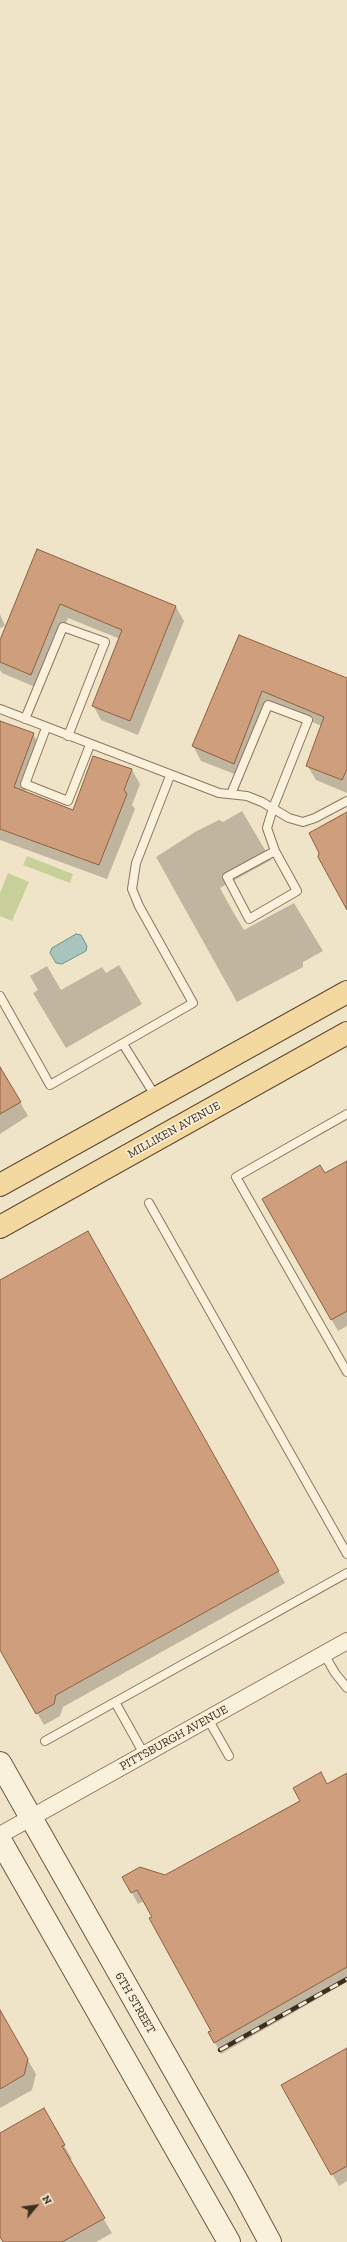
<!DOCTYPE html>
<style>
body{margin:0}
#map{position:relative;width:347px;height:2242px;overflow:hidden;background:#f0e4c8;font-family:"Zilla Slab",serif}
canvas{display:block}
.north{position:absolute;left:16px;top:2186px;width:40px;height:40px;-webkit-text-stroke:3px #f7eed8;paint-order:stroke;rotate:61deg;font-size:11px;font-weight:700;line-height:16px;text-align:center;color:#3d2e20}
.north::after{content:'';display:block;margin:auto;width:14px;height:18px;background:#3d2e20;clip-path:polygon(50% 0,100% 100%,50% 72%,0 100%)}
</style>
<div id="map">
<canvas width="347" height="2242"></canvas>
<div class="north">N</div>
</div>
<script>
const ctx = document.querySelector('canvas').getContext('2d');
ctx.lineJoin = 'round';
function fillPath(path, color) {
  ctx.fillStyle = color;
  ctx.fill(path, 'evenodd');
}
function shape(rows) {
  const path = new Path2D();
  for (const r of rows) {
    path.moveTo(r[0], r[1]);
    for (let i = 2; i < r.length; i += 2) path.lineTo(r[i], r[i + 1]);
  }
  return path;
}
function strokePath(path, color, width, dash) {
  ctx.strokeStyle = color;
  ctx.lineWidth = width;
  ctx.lineCap = dash ? 'butt' : 'round';
  ctx.setLineDash(dash || []);
  ctx.stroke(path);
}
function drawText(font, color, halo, rows, align = 'center') {
  ctx.font = font + ' "Zilla Slab",serif';
  ctx.lineWidth = 3.5;
  ctx.setLineDash([]);
  ctx.textBaseline = 'middle';
  ctx.strokeStyle = halo;
  ctx.fillStyle = color;
  for (const [text, x, y, turn = 0] of rows) {
    ctx.save();
    ctx.translate(x, y);
    ctx.rotate((+turn || 0) * Math.PI / 180);
    ctx.textAlign = isNaN(turn) ? turn : align;
    if (halo) ctx.strokeText(text, 0, 0);
    ctx.fillText(text, 0, 0);
    ctx.restore();
  }
}
fillPath(shape([
 [27,856,73,874,70,883,23,865],
 [8,873,29,882,12,921,0,916,0,893]
]), '#c9cf9b');
const water = shape([
 [76,934,81,935,87,946,86,951,62,964,56,963,50,953,52,948,76,934]
]);
fillPath(water, '#a9c4bc');
strokePath(water, '#6f938a', 1);
fillPath(shape([
 [37,550,176,607,184,621,138,735,101,720,93,705,120,639,68,618,40,689,2,673,0,670,0,643],
 [0,614,5,626,0,628],
 [239,636,347,679,347,793,316,780,307,765,322,726,270,705,242,777,201,761,193,746],
 [0,722,33,734,41,748,25,792,74,811,132,770,140,784,132,805,135,809,107,879,0,840],
 [242,811,271,860,220,888,232,910,244,930,294,903,323,951,303,962,303,967,237,1002,156,857,195,832,219,820,223,822],
 [119,965,142,1004,66,1048,33,993,38,990,30,976,47,966,61,990,102,967,106,973],
 [0,1067,28,1116,0,1134],
 [347,1162,347,1326,338,1331,263,1199,325,1175],
 [88,1232,285,1583,63,1707,60,1716,44,1725,0,1648,0,1281],
 [347,1774,347,1982,221,2054,209,2032,212,2031,144,1901,138,1904,124,1878,165,1876],
 [0,2012,36,2074,32,2090,0,2108],
 [347,2050,347,2181,339,2186,282,2086],
 [52,2124,72,2159,69,2161,112,2233,96,2242,4,2242,0,2235,0,2134]
]), '#0003');
const building = shape([
 [37,549,176,606,130,721,92,706,122,630,60,604,31,675,0,662,0,640,37,549],
 [239,635,347,678,347,769,342,780,306,766,324,717,262,691,234,764,192,746,239,635],
 [0,721,34,733,14,787,73,810,93,756,132,769,124,790,127,794,99,865,0,829,0,721],
 [347,812,347,910,318,857,319,853,309,833,347,812],
 [0,1067,21,1102,0,1114,0,1067],
 [347,1161,347,1311,331,1320,262,1199,320,1165,325,1173,347,1161],
 [88,1231,279,1571,56,1695,54,1704,36,1714,0,1650,0,1280,88,1231],
 [321,1772,327,1784,347,1773,347,1967,214,2043,208,2032,211,2031,149,1918,152,1917,137,1890,131,1893,122,1877,140,1867,165,1875,300,1801,293,1788,321,1772],
 [0,2010,28,2059,24,2075,0,2089,0,2010],
 [347,2048,347,2166,331,2175,281,2085,347,2048],
 [44,2108,65,2145,62,2146,105,2218,62,2242,3,2242,0,2237,0,2133,44,2108]
]);
fillPath(building, '#cf9f7d');
strokePath(building, '#8d5f41', 1);
const service = shape([
 [0,709,219,793,247,796,262,802,289,818,303,822,315,818,347,801],
 [25,719,63,627,105,642,68,736],
 [46,728,25,784,68,801,90,745],
 [231,794,268,705,308,720,273,808,267,828,275,851,297,891,249,919,227,877,275,851],
 [0,996,50,1085,193,1003,139,906,132,889,136,863,170,776],
 [123,1044,156,1097],
 [347,1114,236,1177,347,1372],
 [149,1203,347,1554],
 [324,1654,335,1673,347,1688],
 [115,1702,144,1754],
 [208,1719,229,1756],
 [45,1741,347,1573]
]);
const minor = shape([
 [0,1835,347,1641]
]);
const secondary = shape([
 [0,1763,241,2188,270,2242],
 [0,1840,229,2242]
]);
const primary = shape([
 [0,1185,347,992],
 [0,1227,347,1033]
]);
strokePath(service, '#8d765c', 10);
strokePath(minor, '#8d765c', 18);
strokePath(secondary, '#6f573f', 24);
strokePath(primary, '#5b4430', 24);
strokePath(service, '#faf1dc', 8);
strokePath(minor, '#faf1dc', 16);
strokePath(secondary, '#faf1dc', 22);
strokePath(primary, '#f3d9a0', 22);
const rail = shape([
 [220,2050,347,1979]
]);
strokePath(rail, '#3d2e20', 4.5);
strokePath(rail, '#f7eed8', 3, [9]);
drawText('12px', '#3d2e20', '#f7eed8', [
 ["MILLIKEN AVENUE",174,1130,-29],
 ["PITTSBURGH AVENUE",174,1738,-29],
 ["6TH STREET",135,2003,60]
]);
</script>
